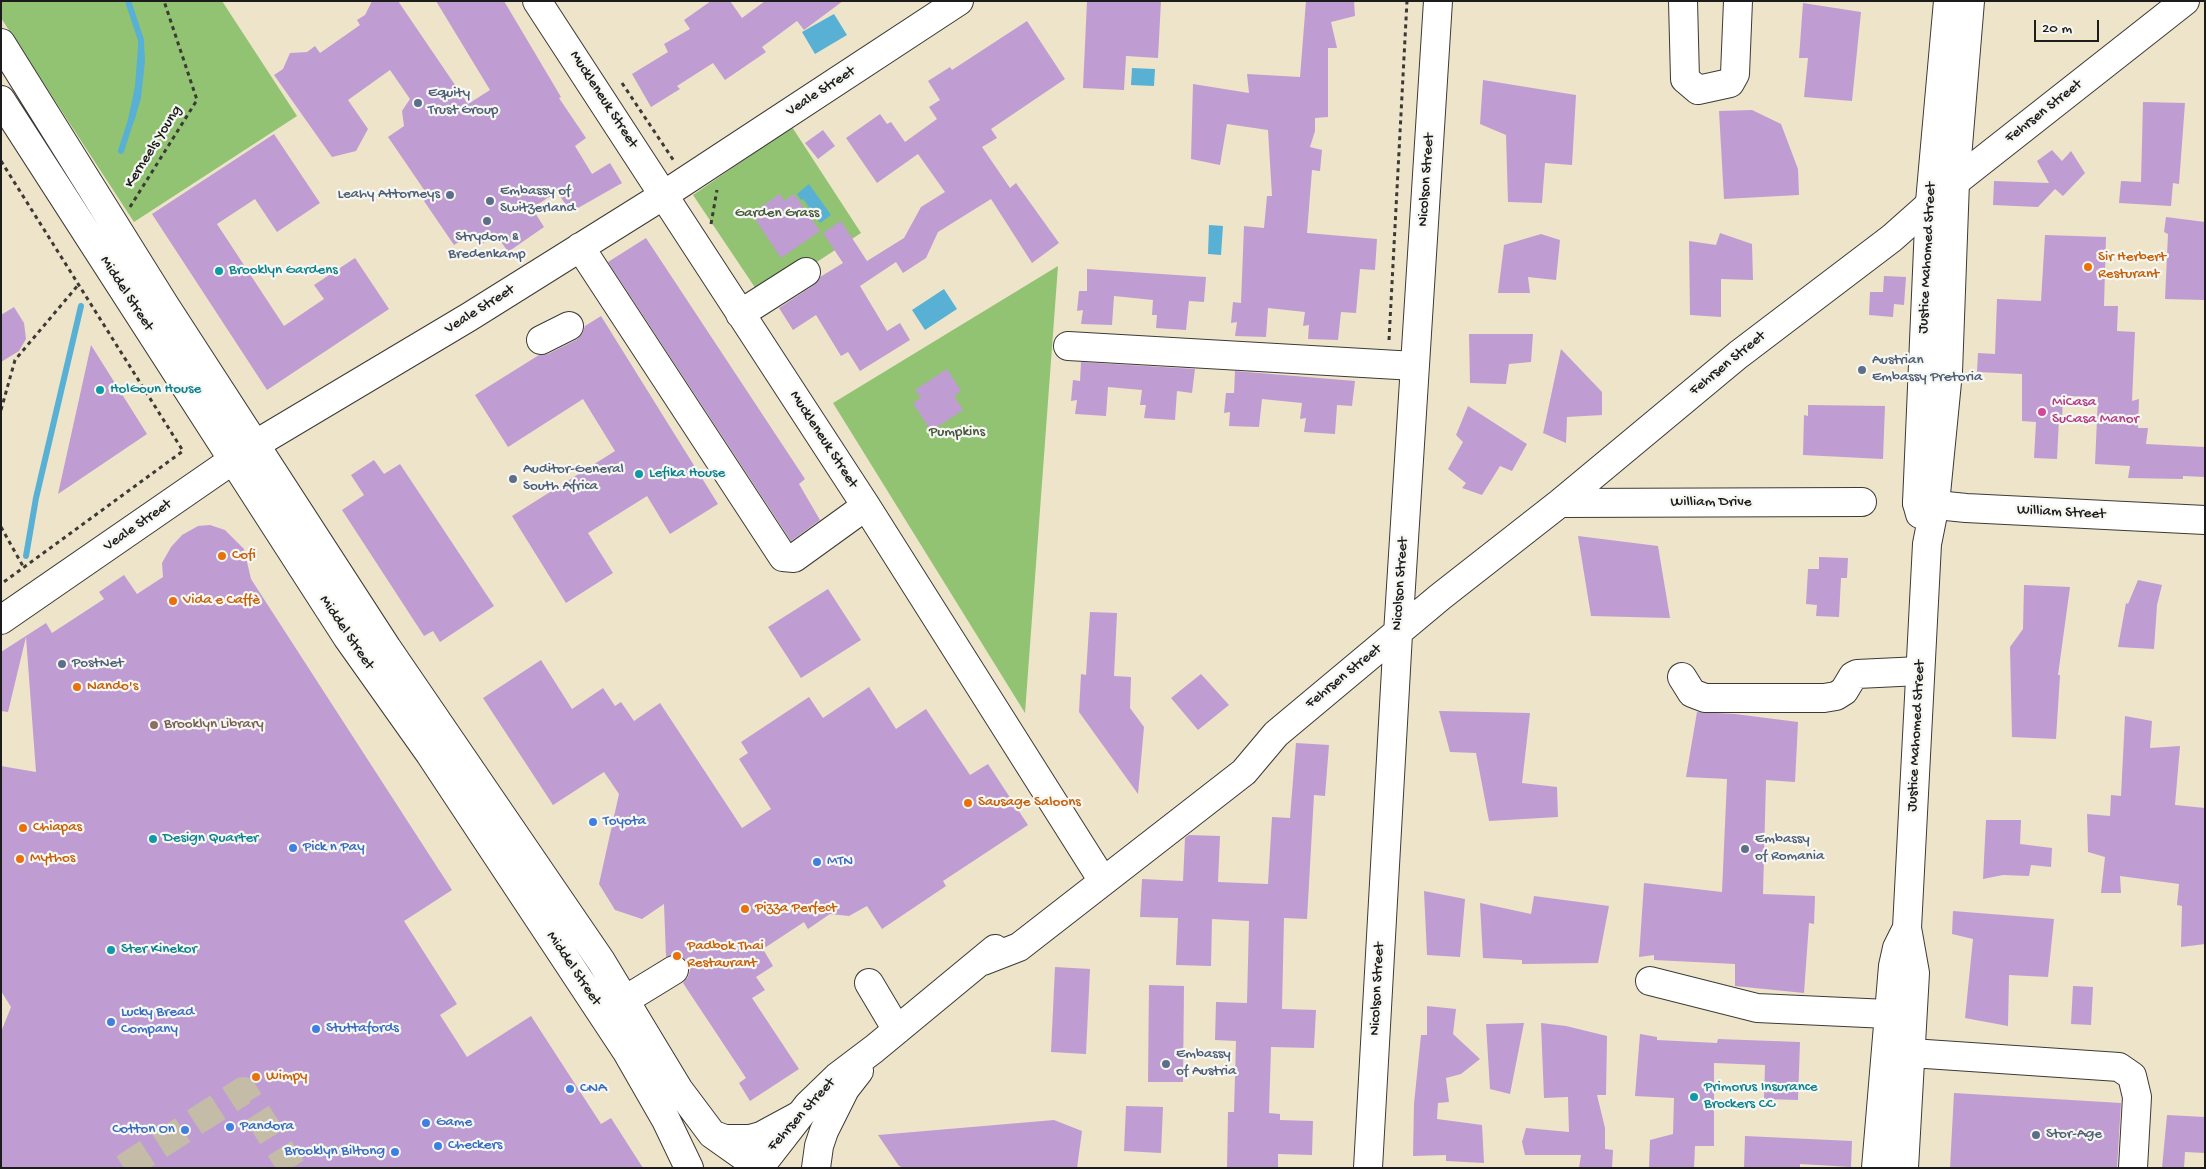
<!DOCTYPE html>
<meta charset="utf-8">
<style>
body{margin:0}
#map{position:relative;width:2206px;height:1169px;overflow:hidden;background:#eee4ca;font-family:"Gochi Hand",sans-serif}
canvas{display:block}
.frame{position:absolute;inset:0;border:2px solid #1c1c1c;pointer-events:none}
.scale{position:absolute;left:2034px;top:20px;width:65px;height:22px;box-sizing:border-box;border:2px solid #1c1c1c;border-top:0;padding-left:6px;font-size:15px;line-height:18px;white-space:nowrap;color:#1c1c1c;-webkit-text-stroke:4px #f6f6f2;paint-order:stroke}
</style>
<div id="map">
<canvas width="2206" height="1169"></canvas>
<div class="frame"></div>
<div class="scale">20 m</div>
</div>
<script>
const ctx = document.querySelector('canvas').getContext('2d');
ctx.lineJoin = 'round';
function fillPath(path, color) {
  ctx.fillStyle = color;
  ctx.fill(path, 'evenodd');
}
function shape(rows) {
  const path = new Path2D();
  for (const r of rows) {
    path.moveTo(r[0], r[1]);
    for (let i = 2; i < r.length; i += 2) path.lineTo(r[i], r[i + 1]);
  }
  return path;
}
function strokePath(path, color, width, dash) {
  ctx.strokeStyle = color;
  ctx.lineWidth = width;
  ctx.lineCap = dash ? 'butt' : 'round';
  ctx.setLineDash(dash || []);
  ctx.stroke(path);
}
function drawText(font, color, halo, rows, align = 'center') {
  ctx.font = font + ' "Gochi Hand",sans-serif';
  ctx.lineWidth = 4.5;
  ctx.setLineDash([]);
  ctx.textBaseline = 'middle';
  ctx.strokeStyle = halo;
  ctx.fillStyle = color;
  for (const [text, x, y, turn = 0] of rows) {
    ctx.save();
    ctx.translate(x, y);
    ctx.rotate((+turn || 0) * Math.PI / 180);
    ctx.textAlign = isNaN(turn) ? turn : align;
    if (halo) ctx.strokeText(text, 0, 0);
    ctx.fillText(text, 0, 0);
    ctx.restore();
  }
}
fillPath(shape([
 [1,1,222,1,297,116,134,222,1,18],
 [792,127,861,233,762,298,693,195],
 [1058,266,1025,713,833,403]
]), '#92c373');
fillPath(shape([
 [834,14,847,35,815,54,802,32],
 [139,33,144,41,145,61,141,98,134,122,128,120,135,86],
 [1132,68,1155,69,1154,86,1131,85],
 [809,184,831,215,820,223,803,199,801,200,797,194],
 [1209,225,1223,226,1221,255,1208,254],
 [944,289,957,309,925,330,912,310]
]), '#58b0d5');
strokePath(shape([
 [128,1,141,40],
 [121,151,133,114],
 [26,556,36,498,81,306]
]), '#58b0d5', 6);
fillPath(shape([
 [372,1,398,1,468,104,490,90,436,1,504,1,561,97,559,98,586,138,575,146,592,174,610,163,622,183,571,212,557,192,532,208,544,227,508,252,496,234,481,245,473,233,454,245,424,201,429,197,388,137,404,126,402,111,410,99,390,70,348,100,368,129,356,151,332,157,274,75,283,69,290,53,307,52,315,46,320,53,360,25,357,20,365,15],
 [711,1,730,1,742,18,765,1,843,1,804,30,797,21,762,47,766,52,725,80,713,63,677,86,680,89,651,107,632,74,668,52,664,44,690,29,684,20],
 [1087,1,1161,1,1158,58,1126,56,1124,90,1083,88],
 [1306,1,1354,1,1355,16,1331,22,1337,48,1328,48,1328,117,1315,118,1315,131,1310,147,1322,150,1320,171,1312,170,1307,233,1377,239,1375,270,1360,269,1356,313,1341,312,1338,340,1308,339,1309,325,1303,326,1305,312,1268,308,1266,337,1235,336,1237,322,1231,323,1233,302,1241,303,1244,226,1264,228,1267,196,1272,196,1268,130,1227,124,1220,165,1191,159,1193,84,1249,93,1247,74,1300,77],
 [1803,3,1861,12,1852,101,1804,97,1808,58,1799,58],
 [1027,21,1065,79,991,129,997,138,982,147,1010,188,1016,183,1059,243,1032,263,991,199,938,232,926,258,903,273,896,262,860,286,887,331,900,323,910,340,860,371,848,352,841,356,816,315,793,330,779,308,814,285,820,277,843,263,823,233,841,221,867,261,904,238,921,207,945,192,918,154,877,183,846,138,880,114,887,124,891,122,905,142,937,119,929,107,940,100,928,81,950,67,952,70],
 [1483,80,1576,95,1572,165,1545,163,1542,203,1508,202,1506,135,1480,124],
 [2143,102,2185,103,2179,184,2173,183,2171,206,2119,203,2121,181,2141,182],
 [1752,110,1781,124,1798,169,1799,195,1724,199,1719,111],
 [823,130,835,146,818,159,805,143],
 [274,134,320,203,277,232,255,199,217,224,284,326,324,299,314,285,355,258,389,309,267,390,152,214],
 [2052,150,2062,161,2071,151,2085,173,2063,196,2055,189,2038,207,1993,205,1994,181,2049,183,2037,161],
 [780,194,784,201,794,194,820,231,781,258,755,219,762,214,758,209],
 [2166,217,2205,222,2204,300,2165,299,2168,234,2164,232],
 [1720,233,1752,244,1753,280,1721,279,1721,317,1690,315,1689,241,1716,245],
 [1541,234,1560,240,1556,280,1528,277,1530,293,1498,293,1504,245],
 [2045,235,2106,237,2104,306,2118,306,2117,331,2135,332,2132,401,2139,399,2138,428,2148,428,2146,444,2205,447,2205,477,2183,476,2183,479,2128,478,2130,466,2095,464,2098,397,2063,396,2062,420,2059,419,2057,459,2034,458,2036,422,2022,421,2022,374,1977,372,1978,353,1995,354,1997,299,2041,301],
 [646,238,805,479,799,484,820,520,791,541,608,262],
 [1087,269,1206,277,1204,302,1189,301,1186,330,1156,328,1157,315,1152,315,1153,300,1114,296,1112,325,1081,324,1083,310,1077,311,1079,291,1087,291],
 [1884,276,1906,277,1904,305,1894,304,1893,317,1869,315,1870,292,1883,292],
 [14,307,24,323,26,339,19,351,1,362,1,315],
 [601,316,718,504,670,534,647,496,588,533,613,573,566,603,512,516,615,451,583,399,508,447,475,395,539,355,548,354,576,340,582,334,585,326],
 [1469,334,1533,334,1531,362,1509,364,1506,384,1470,383],
 [91,345,147,434,58,494],
 [1561,349,1602,392,1602,415,1567,417,1566,443,1543,433],
 [1081,362,1195,369,1192,393,1177,391,1175,420,1144,418,1146,405,1140,405,1142,390,1108,387,1106,416,1075,414,1077,400,1071,401,1073,380,1080,381],
 [947,369,961,391,954,396,963,410,931,431,913,403,921,398,915,390],
 [1235,371,1355,381,1352,406,1337,405,1335,434,1304,432,1306,418,1300,419,1302,403,1262,399,1259,427,1229,426,1230,412,1224,413,1226,393,1234,393],
 [1808,405,1885,406,1883,459,1803,455,1804,415,1808,416],
 [1468,406,1527,444,1512,471,1500,466,1482,495,1462,488,1466,483,1448,469,1463,442,1456,435],
 [374,460,384,474,400,464,494,606,440,642,433,631,424,636,342,510,364,495,351,475],
 [210,525,225,530,244,549,251,579,452,890,404,921,457,1004,440,1015,467,1057,531,1016,601,1124,611,1118,643,1168,1,1168,1,1032,11,1007,1,991,1,766,36,772,26,637,8,712,1,711,1,652,46,623,52,633,104,599,99,592,124,575,137,594,163,577,162,563,171,547,182,535,198,526],
 [1578,536,1658,546,1670,618,1591,616],
 [1819,557,1848,558,1847,578,1841,578,1839,617,1816,616,1817,605,1806,604,1808,569,1819,569],
 [2138,580,2162,585,2157,605,2154,649,2118,647,2126,603,2128,604],
 [2024,585,2070,587,2058,675,2060,675,2056,739,2012,737,2010,647,2023,629],
 [828,589,861,640,801,678,768,627],
 [1090,612,1117,613,1114,676,1131,677,1130,708,1144,727,1138,794,1079,712,1081,674,1086,675],
 [541,660,572,709,603,688,615,706,621,702,634,721,660,703,742,828,771,809,739,759,748,753,741,742,809,697,823,718,869,687,896,729,926,709,970,775,988,764,1028,825,943,881,946,886,882,929,867,906,849,916,830,914,808,929,804,922,763,949,773,966,756,977,765,990,752,998,799,1069,750,1101,739,1083,746,1078,683,983,688,977,690,970,688,962,681,956,673,954,666,957,664,904,642,919,615,910,599,884,619,794,604,772,553,805,483,698],
 [1201,674,1229,705,1198,730,1171,698],
 [1439,711,1530,713,1522,783,1557,787,1558,817,1489,821,1476,753,1450,752],
 [1697,712,1735,714,1798,722,1795,782,1766,780,1763,894,1815,896,1814,924,1809,923,1804,993,1735,986,1735,964,1654,960,1654,955,1639,957,1644,883,1722,892,1727,779,1686,777],
 [2125,716,2152,721,2150,748,2180,746,2175,805,2205,808,2205,944,2181,947,2182,906,2177,905,2179,884,2120,876,2121,893,2101,893,2105,857,2088,852,2087,814,2110,816,2111,795,2121,796],
 [1296,743,1329,745,1325,796,1314,795,1307,919,1284,918,1282,1009,1316,1010,1314,1048,1271,1047,1269,1113,1280,1114,1280,1120,1313,1121,1312,1155,1278,1154,1278,1168,1227,1168,1228,1112,1234,1112,1236,1041,1215,1040,1216,1002,1247,1003,1249,921,1212,919,1211,966,1176,965,1178,918,1140,917,1142,879,1183,881,1185,838,1189,835,1220,836,1218,882,1268,884,1272,817,1290,818],
 [1986,820,2021,820,2020,844,2052,848,2051,867,2031,865,2029,876,2003,875,1983,879],
 [1424,891,1465,899,1460,957,1427,955],
 [1534,896,1609,906,1598,963,1522,964,1522,960,1483,958,1480,903,1531,914],
 [1953,911,2054,919,2048,977,2009,975,2008,1026,1965,1018,1973,939,1952,934],
 [1055,967,1090,969,1086,1054,1051,1052],
 [1149,985,1184,986,1183,1082,1148,1082],
 [2073,986,2093,987,2091,1025,2071,1024],
 [1427,1006,1456,1009,1453,1034,1480,1059,1461,1074,1446,1078,1449,1102,1438,1103,1437,1119,1482,1125,1484,1163,1446,1161,1446,1155,1413,1156,1414,1104,1421,1035,1427,1035],
 [1524,1023,1510,1094,1490,1089,1486,1024],
 [1541,1023,1566,1026,1607,1036,1606,1095,1597,1095,1605,1128,1605,1149,1613,1150,1612,1168,1579,1168,1581,1155,1525,1155,1522,1142,1526,1128,1569,1132,1568,1097,1544,1098],
 [1640,1034,1657,1037,1657,1040,1717,1043,1718,1039,1800,1042,1798,1100,1764,1099,1765,1065,1714,1063,1714,1146,1695,1146,1694,1168,1649,1168,1650,1140,1673,1134,1674,1098,1635,1096],
 [1954,1093,2121,1103,2117,1168,1950,1168],
 [1126,1106,1163,1107,1161,1153,1124,1151],
 [2167,1115,2205,1117,2205,1153,2185,1152,2184,1168,2162,1168],
 [1054,1120,1082,1131,1077,1168,905,1168,899,1166,878,1135],
 [1745,1136,1852,1141,1851,1167,1800,1164,1800,1168,1744,1168]
]), '#bf9dd2');
strokePath(shape([
 [124,1168,243,1091,292,1168]
]), '#c4bca7', 28, [28, 14]);
const minor = shape([
 [537,1,866,506,1103,881],
 [1683,1,1685,79,1698,90,1730,83,1735,74,1738,1],
 [580,247,783,557,794,558,866,506],
 [740,314,806,272],
 [541,340,569,326],
 [1068,346,1415,366],
 [1560,503,1862,502],
 [1917,503,1966,508,2205,520],
 [1,620,256,444,469,317,656,200,959,1],
 [1682,677,1692,693,1705,698,1824,698,1836,696,1844,691,1853,676,1857,674,1920,671],
 [983,961,1019,947,1244,772,1276,734,1440,597,1560,503,1738,355,1892,238,1955,182,2185,1],
 [1650,981,1757,1008,1888,1014],
 [869,983,897,1030],
 [625,1000,674,970],
 [1911,1053,2119,1067,2132,1076,2137,1097,2133,1168],
 [759,1168,808,1105,837,1077,874,1049,995,949],
 [816,1168,819,1146,824,1131,845,1089,859,1071],
 [1368,1168,1398,634,1438,1]
]);
const major = shape([
 [1,43,164,304,387,648,601,961,679,1090,712,1134,760,1168],
 [1,100,347,637,430,754,627,1052,666,1120,689,1168],
 [1920,514,1917,503,1930,202,1948,1],
 [714,1135,725,1139,750,1139,761,1136,798,1116],
 [1876,1168,1893,966,1897,948,1907,928],
 [1904,1168,1915,973,1907,928,1927,544,1935,504,1948,372,1955,182,1970,1]
]);
strokePath(minor, '#3c3a36', 30);
strokePath(major, '#3c3a36', 30);
strokePath(shape([
 [622,83,674,161],
 [1,161,183,451,1,584],
 [130,207,197,100,164,1],
 [711,224,717,190],
 [1389,340,1407,1],
 [1,410,15,360,79,284],
 [1,527,24,568]
]), '#3c3a36', 3, [4, 4]);
strokePath(minor, '#fff', 28);
strokePath(major, '#fff', 28);
for (const [x, y, r, color] of [
 [418,103,5,"#5c6f8a"],
 [450,195,5,"#5c6f8a"],
 [490,201,5,"#5c6f8a"],
 [487,221,5,"#5c6f8a"],
 [2088,267,5,"#e8710a"],
 [219,271,5,"#0f9aa8"],
 [1862,370,5,"#5c6f8a"],
 [100,390,5,"#0f9aa8"],
 [2042,412,5,"#d1479c"],
 [639,474,5,"#0f9aa8"],
 [513,479,5,"#5c6f8a"],
 [222,556,5,"#e8710a"],
 [173,601,5,"#e8710a"],
 [62,664,5,"#5c6f8a"],
 [77,687,5,"#e8710a"],
 [154,725,5,"#8d6e63"],
 [968,803,5,"#e8710a"],
 [593,822,5,"#3f7fe0"],
 [23,828,5,"#e8710a"],
 [153,839,5,"#0f9aa8"],
 [293,848,5,"#3f7fe0"],
 [1745,849,5,"#5c6f8a"],
 [20,859,5,"#e8710a"],
 [817,862,5,"#3f7fe0"],
 [745,909,5,"#e8710a"],
 [111,950,5,"#0f9aa8"],
 [677,956,5,"#e8710a"],
 [111,1022,5,"#3f7fe0"],
 [316,1029,5,"#3f7fe0"],
 [1166,1064,5,"#5c6f8a"],
 [256,1077,5,"#e8710a"],
 [570,1089,5,"#3f7fe0"],
 [1694,1097,5,"#0f9aa8"],
 [426,1123,5,"#3f7fe0"],
 [230,1127,5,"#3f7fe0"],
 [185,1130,5,"#3f7fe0"],
 [2036,1135,5,"#5c6f8a"],
 [438,1146,5,"#3f7fe0"],
 [395,1152,5,"#3f7fe0"]
]) {
  const dot = new Path2D();
  dot.arc(x, y, r, 0, 2 * Math.PI);
  ctx.fillStyle = color;
  ctx.fill(dot);
  strokePath(dot, '#f6f6f2', 2);
}
drawText('15px', '#1c1c1c', '#f6f6f2', [
 ["Veale Street",821,92,-33],
 ["Muckleneuk Street",603,100,57],
 ["Fehrsen Street",2044,112,-38],
 ["Kerneels Young",154,147,-58],
 ["Nicolson Street",1427,180,-86],
 ["Justice Mahomed Street",1928,258,-87],
 ["Middel Street",126,294,57],
 ["Veale Street",480,310,-32],
 ["Fehrsen Street",1728,364,-39],
 ["Muckleneuk Street",823,440,57],
 ["William Drive",1711,503],
 ["William Street",2061,513,3],
 ["Veale Street",138,526,-35],
 ["Nicolson Street",1401,584,-86],
 ["Middel Street",346,633,56],
 ["Fehrsen Street",1344,677,-39],
 ["Justice Mahomed Street",1917,736,-87],
 ["Middel Street",573,969,56],
 ["Nicolson Street",1378,989,-87],
 ["Fehrsen Street",802,1115,-48]
]);
drawText('15px', '#4e5e75', '#f6f6f2', [
 ["Equity",428,94],
 ["Trust Group",428,111],
 ["Embassy of",500,192],
 ["Switzerland",500,209],
 ["Leahy Attorneys",440,195,"right"],
 ["Strydom &",487,238,"center"],
 ["Bredenkamp",487,255,"center"],
 ["Austrian",1872,361],
 ["Embassy Pretoria",1872,378],
 ["Auditor-General",523,470],
 ["South Africa",523,487],
 ["PostNet",72,664],
 ["Embassy",1755,840],
 ["of Romania",1755,857],
 ["Embassy",1176,1055],
 ["of Austria",1176,1072],
 ["Stor-Age",2046,1135]
], 'left');
drawText('15px', '#45563a', '#f6f6f2', [
 ["Garden Grass",777,214],
 ["Pumpkins",957,433]
]);
drawText('15px', '#c56008', '#f6f6f2', [
 ["Sir Herbert",2098,258],
 ["Resturant",2098,275],
 ["Cofi",232,556],
 ["Vida e Caffè",183,601],
 ["Nando's",87,687],
 ["Sausage Saloons",978,803],
 ["Chiapas",33,828],
 ["Mythos",30,859],
 ["Pizza Perfect",755,909],
 ["Padbok Thai",687,947],
 ["Restaurant",687,964],
 ["Wimpy",266,1077]
], 'left');
drawText('15px', '#0d838f', '#f6f6f2', [
 ["Brooklyn Gardens",229,271],
 ["HolGoun House",110,390],
 ["Lefika House",649,474],
 ["Design Quarter",163,839],
 ["Ster Kinekor",121,950],
 ["Primorus Insurance",1704,1088],
 ["Brockers CC",1704,1105]
], 'left');
drawText('15px', '#b23c85', '#f6f6f2', [
 ["MiCasa",2052,403],
 ["SuCasa Manor",2052,420]
], 'left');
drawText('15px', '#785e54', '#f6f6f2', [
 ["Brooklyn Library",164,725]
], 'left');
drawText('15px', '#366cbe', '#f6f6f2', [
 ["Toyota",603,822],
 ["Pick n Pay",303,848],
 ["MTN",827,862],
 ["Lucky Bread",121,1013],
 ["Company",121,1030],
 ["Stuttafords",326,1029],
 ["CNA",580,1089],
 ["Game",436,1123],
 ["Pandora",240,1127],
 ["Cotton On",175,1130,"right"],
 ["Checkers",448,1146],
 ["Brooklyn Biltong",385,1152,"right"]
], 'left');
</script>
